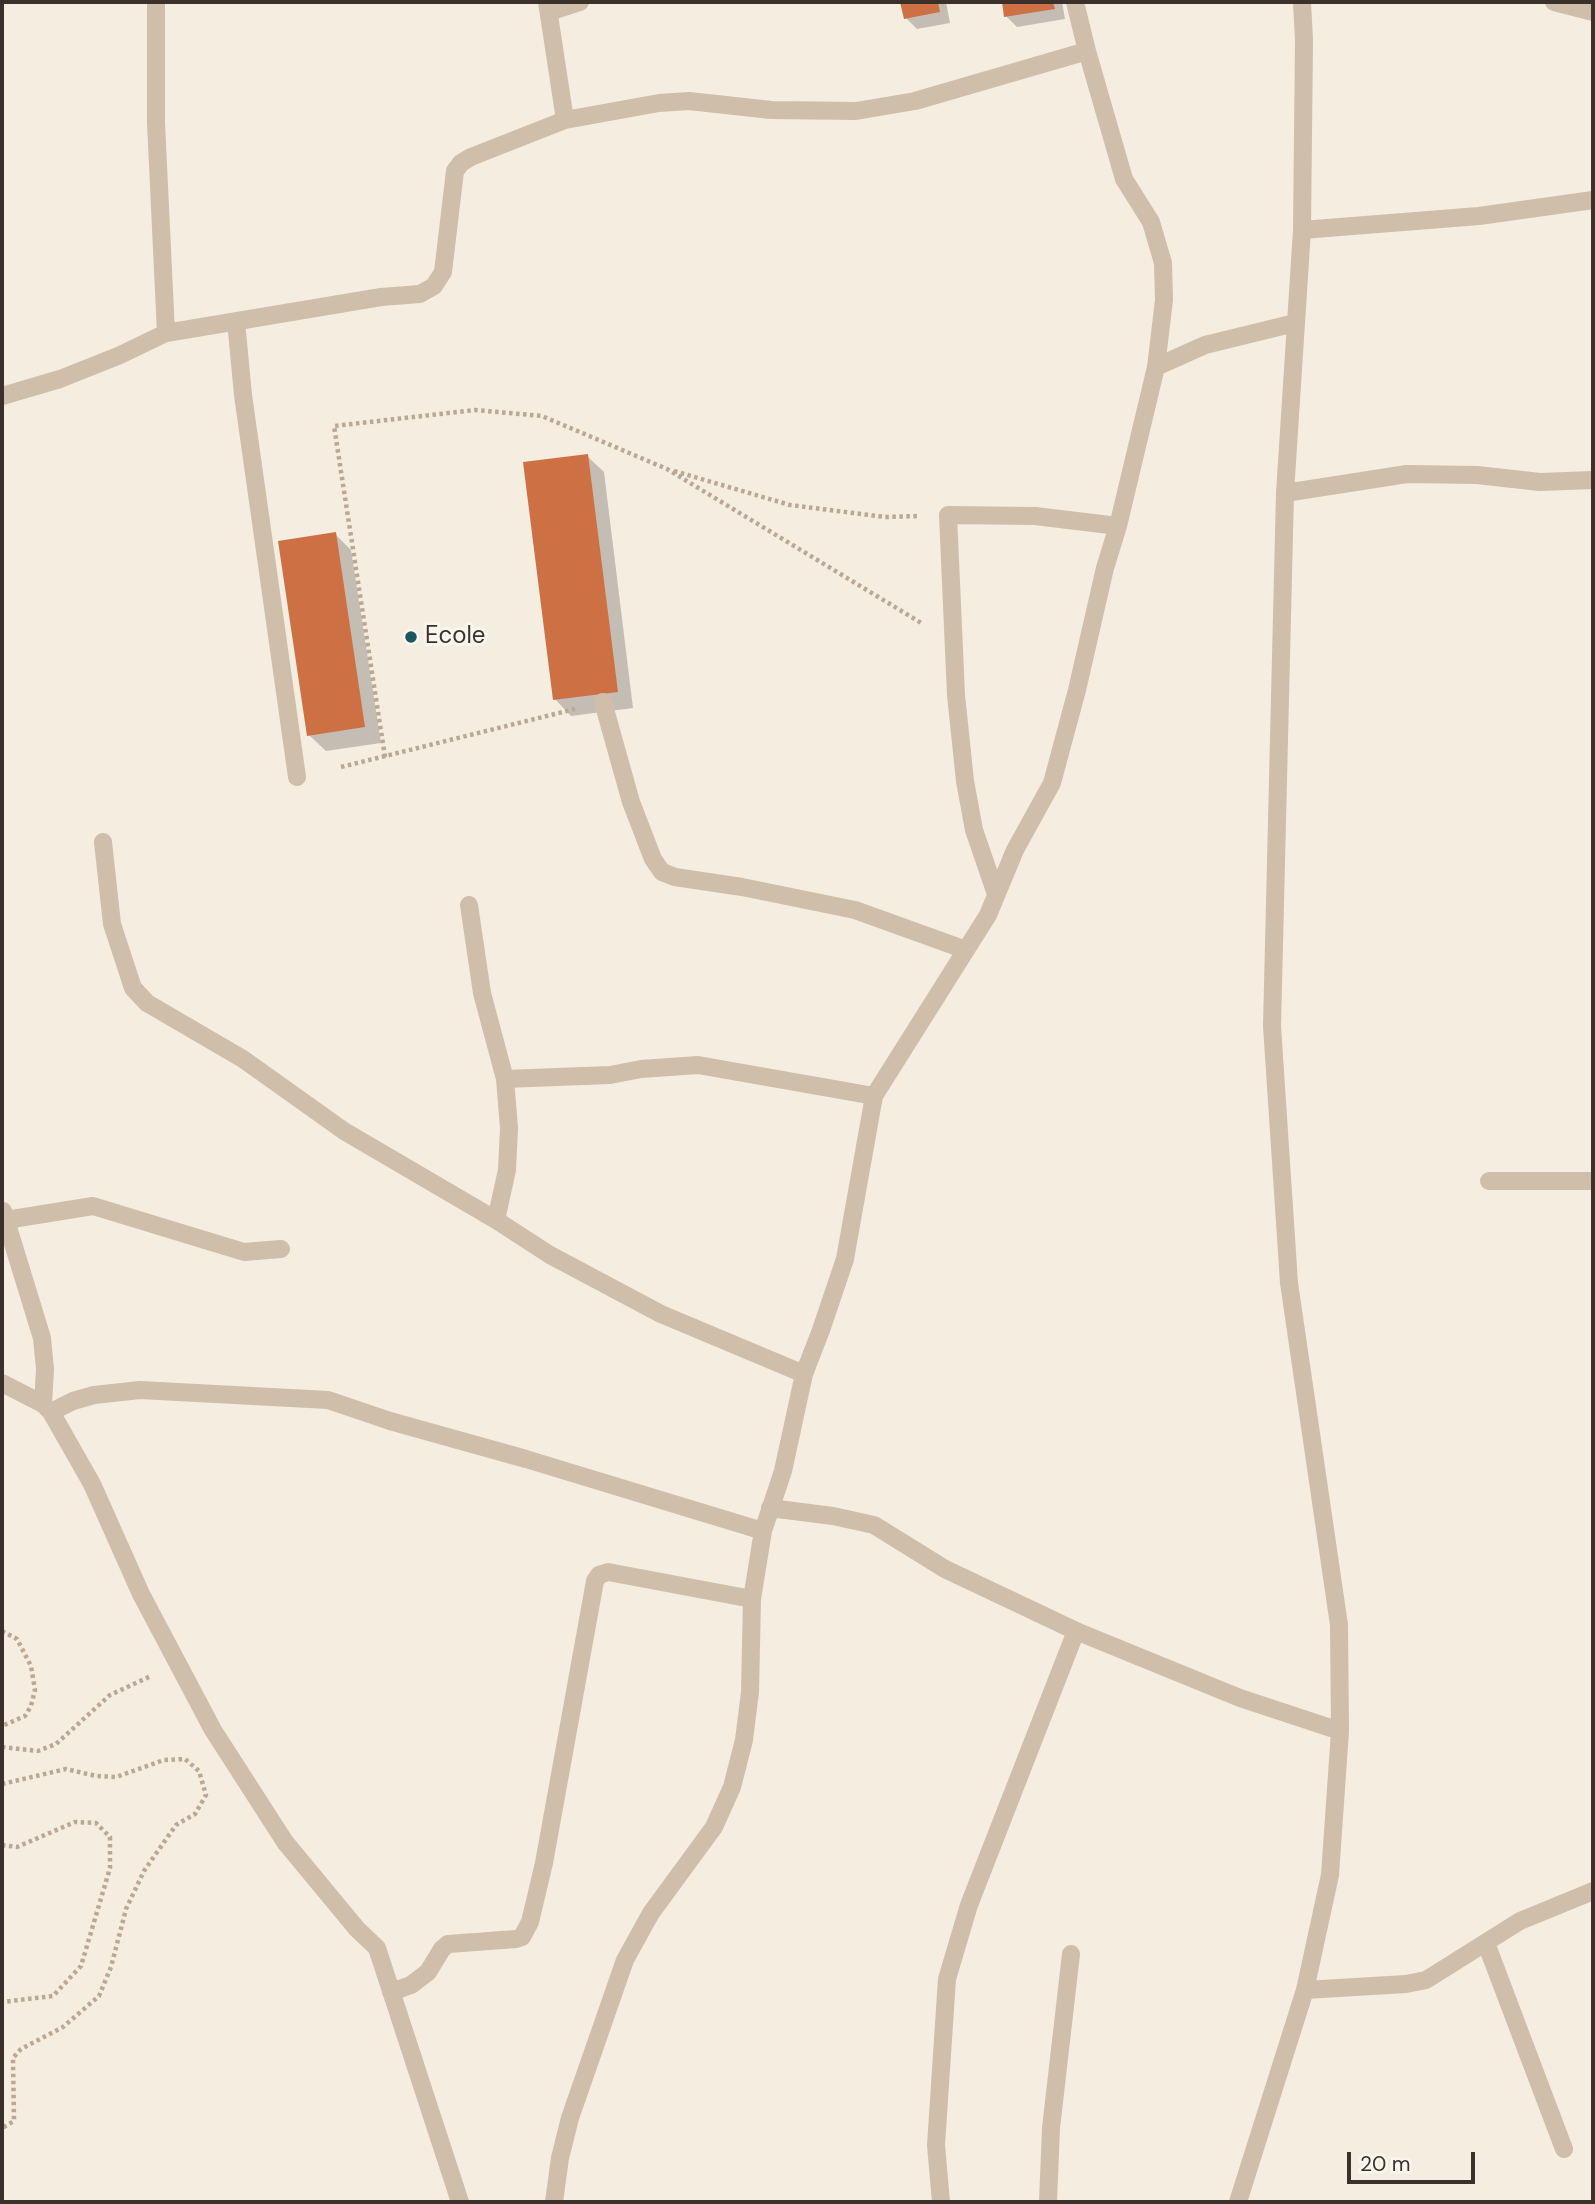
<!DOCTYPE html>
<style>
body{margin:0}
#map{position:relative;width:1595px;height:2204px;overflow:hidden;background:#f5ede0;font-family:"DM Sans",sans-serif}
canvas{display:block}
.frame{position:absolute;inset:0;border:4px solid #3b312a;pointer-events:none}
.scale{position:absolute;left:1347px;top:2152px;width:128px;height:32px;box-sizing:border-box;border:4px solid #3b312a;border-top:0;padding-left:9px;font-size:21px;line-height:24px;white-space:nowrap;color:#3b312a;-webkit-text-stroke:5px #fbf6ed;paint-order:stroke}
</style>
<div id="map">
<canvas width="1595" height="2204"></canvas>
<div class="frame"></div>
<div class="scale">20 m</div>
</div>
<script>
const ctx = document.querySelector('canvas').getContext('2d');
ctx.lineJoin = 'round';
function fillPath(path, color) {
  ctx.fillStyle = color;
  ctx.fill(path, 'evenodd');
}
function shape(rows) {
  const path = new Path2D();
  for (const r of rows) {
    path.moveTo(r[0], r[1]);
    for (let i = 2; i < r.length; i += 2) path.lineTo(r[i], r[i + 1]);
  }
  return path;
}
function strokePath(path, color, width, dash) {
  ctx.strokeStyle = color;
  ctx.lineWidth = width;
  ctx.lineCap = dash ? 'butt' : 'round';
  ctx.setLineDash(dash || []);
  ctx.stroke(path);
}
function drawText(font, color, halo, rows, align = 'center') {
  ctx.font = font + ' "DM Sans",sans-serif';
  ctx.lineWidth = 6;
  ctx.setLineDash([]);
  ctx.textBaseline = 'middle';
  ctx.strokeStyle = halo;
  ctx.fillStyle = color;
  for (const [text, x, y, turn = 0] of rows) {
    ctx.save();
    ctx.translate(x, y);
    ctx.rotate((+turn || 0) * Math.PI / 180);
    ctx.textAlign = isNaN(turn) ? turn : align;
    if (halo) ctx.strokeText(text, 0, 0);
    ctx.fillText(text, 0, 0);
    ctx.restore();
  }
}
fillPath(shape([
 [902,2,946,2,950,23,917,29,906,18],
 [1004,2,1062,2,1065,19,1017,27,1006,16],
 [587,456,604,472,633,708,571,716,555,699],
 [335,534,351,550,381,743,326,751,309,735]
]), '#0003');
fillPath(shape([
 [900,2,938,2,940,12,904,19],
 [1002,2,1053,2,1055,9,1004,17],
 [588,454,618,692,553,700,523,462],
 [336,532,365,727,307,736,278,541]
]), '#cd7145');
strokePath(shape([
 [674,471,790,505,885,517,919,516],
 [385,757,334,426,475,410,542,416,667,469,923,624],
 [341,767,575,709],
 [2,1631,17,1639,31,1666,35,1690,31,1706,25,1716,2,1726],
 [2,1747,38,1751,56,1744,110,1695,151,1676],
 [2,1784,66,1769,96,1776,116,1777,164,1760,185,1759,199,1771,206,1795,195,1814,176,1825,144,1871,126,1909,111,1967,99,1996,63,2027,21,2049,13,2058,14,2121,2,2128],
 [2,1845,17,1847,75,1822,96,1823,110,1837,110,1868,81,1966,53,1996,2,2002]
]), '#baa894', 4.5, [3.5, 3.5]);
strokePath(shape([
 [547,2,565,120],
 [1075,2,1087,51],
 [1554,2,1593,12],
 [549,12,580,2],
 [1302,230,1479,216,1593,200],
 [236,321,243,395,297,777],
 [166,333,381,297,420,294,434,286,443,272,455,171,461,163,471,157,565,120,659,103,689,101,771,110,856,111,915,101,1087,51,1124,179,1151,222,1163,263,1164,300,1156,367],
 [2,396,60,379,118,356,166,333,156,123,156,2],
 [1285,493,1407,474,1477,475,1540,482,1593,480],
 [603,702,631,802,653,859,662,872,675,877,742,887,855,910,966,950],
 [103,842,112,924,133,988,147,1003,243,1059,344,1131,496,1220,550,1255,661,1314,804,1374],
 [996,894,974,830,965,781,956,695,948,515,1035,516,1118,526],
 [469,905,482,993,505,1079],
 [1489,1181,1593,1181],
 [3,1211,42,1338,45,1369,43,1404],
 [6,1220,93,1206,244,1252,281,1249],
 [496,1220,507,1170,509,1128,505,1079,610,1075,641,1069,698,1065,874,1096],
 [2,1383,43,1404,51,1412,92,1484,141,1594,213,1730,285,1842,357,1929,377,1948,460,2202],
 [51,1412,73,1401,94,1395,140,1390,328,1400,390,1421,526,1459,763,1531],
 [770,1508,833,1516,874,1525,945,1569,1076,1631,1240,1698,1340,1731],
 [1486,1943,1564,2149],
 [1305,1990,1406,1984,1426,1980,1520,1921,1593,1891],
 [391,1992,411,1985,428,1972,442,1949,448,1944,516,1939,522,1937,530,1922,544,1863,595,1581,599,1575,608,1572,752,1599],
 [554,2202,560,2158,570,2118,625,1960,651,1913,714,1827,732,1787,744,1740,750,1692,752,1599,763,1531,783,1471,804,1374,821,1330,845,1259,874,1096,988,915,1015,850,1052,783,1077,690,1105,568,1118,526,1156,367,1205,345,1295,323],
 [941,2202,936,2145,947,1979,969,1905,1076,1631],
 [1048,2202,1051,2128,1071,1954],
 [1238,2202,1305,1990,1330,1875,1340,1731,1339,1625,1289,1283,1272,1026,1285,493,1302,230,1304,40,1302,2]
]), '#cebeaa', 18);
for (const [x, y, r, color] of [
 [411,637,7,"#1c5660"]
]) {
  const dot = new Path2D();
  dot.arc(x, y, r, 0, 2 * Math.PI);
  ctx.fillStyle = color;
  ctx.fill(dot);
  strokePath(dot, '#fbf6ed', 2.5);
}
drawText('24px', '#3b312a', '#fbf6ed', [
 ["Ecole",425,637]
], 'left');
</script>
